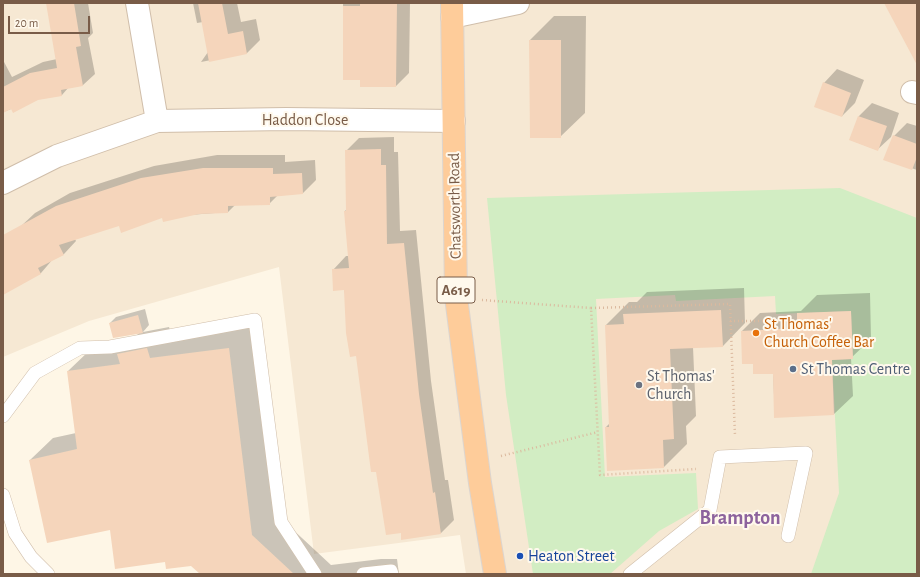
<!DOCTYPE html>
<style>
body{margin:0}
#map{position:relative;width:920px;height:577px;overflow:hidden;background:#fef6e6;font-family:"Alegreya Sans",sans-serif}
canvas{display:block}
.frame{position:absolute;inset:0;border:4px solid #795c48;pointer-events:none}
.scale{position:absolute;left:8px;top:16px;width:82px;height:18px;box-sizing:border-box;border:2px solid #795c48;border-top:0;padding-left:5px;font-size:12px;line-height:14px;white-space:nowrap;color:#795c48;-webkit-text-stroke:3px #fff9ed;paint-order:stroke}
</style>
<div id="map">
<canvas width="920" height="577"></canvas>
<div class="frame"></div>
<div class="scale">20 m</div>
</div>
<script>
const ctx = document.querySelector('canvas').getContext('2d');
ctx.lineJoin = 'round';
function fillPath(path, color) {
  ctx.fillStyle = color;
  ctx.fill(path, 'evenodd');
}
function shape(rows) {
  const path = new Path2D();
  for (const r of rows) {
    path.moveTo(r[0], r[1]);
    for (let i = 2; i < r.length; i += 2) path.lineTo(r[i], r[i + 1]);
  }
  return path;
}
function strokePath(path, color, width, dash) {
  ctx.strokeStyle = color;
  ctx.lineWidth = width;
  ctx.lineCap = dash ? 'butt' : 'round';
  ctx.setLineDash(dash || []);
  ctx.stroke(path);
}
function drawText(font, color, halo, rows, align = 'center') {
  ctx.font = font + ' "Alegreya Sans",sans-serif';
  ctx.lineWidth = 4;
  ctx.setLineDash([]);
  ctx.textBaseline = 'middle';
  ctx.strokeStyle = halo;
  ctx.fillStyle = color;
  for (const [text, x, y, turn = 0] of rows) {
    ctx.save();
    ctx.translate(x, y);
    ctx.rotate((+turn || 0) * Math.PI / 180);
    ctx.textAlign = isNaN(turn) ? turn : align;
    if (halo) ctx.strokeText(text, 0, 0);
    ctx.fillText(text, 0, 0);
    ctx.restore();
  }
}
fillPath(shape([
 [3,3,917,3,917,574,466,574,460,535,314,554,279,267,89,321,3,357]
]), '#f6e8d3');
fillPath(shape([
 [840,188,917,218,917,574,811,574,839,493,832,360,853,359,851,311,776,314,775,296,676,301,675,295,596,299,605,477,696,473,698,509,659,531,610,574,533,574,506,395,487,198]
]), '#d2edc3');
fillPath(shape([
 [47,3,88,3,93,33,88,38,95,74,83,85,68,88,62,95,38,99,3,112,3,60,12,77,43,62,57,59],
 [193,3,237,3,241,22,256,19,260,40,247,53,201,62,208,52,203,22,197,23],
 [343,3,410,3,409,73,396,86,361,86,360,79,344,79],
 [554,16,586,16,585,113,560,137,530,40],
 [837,69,864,80,855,103,842,116,824,83],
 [872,103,899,113,891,137,877,150,851,140,859,116],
 [907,123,917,126,917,170,885,159,894,136],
 [394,137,394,152,398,152,400,231,416,230,431,381,445,480,448,480,454,520,441,533,401,532,357,355,344,289,333,270,346,256,349,256,345,211,347,209,346,151,359,138],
 [217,155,285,155,285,162,315,160,316,180,303,193,278,195,269,204,235,205,228,212,163,217,119,224,75,239,76,241,64,254,53,259,41,273,3,294,3,243,35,213,70,193,154,166],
 [744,288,745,323,723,346,693,347,696,416,686,426,687,444,664,467,606,427,610,423,606,325,629,302,637,302,647,292],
 [870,293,871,339,851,358,853,396,834,414,775,417,773,373,754,363,742,331,760,313,801,311,817,295],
 [145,309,149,325,143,332,169,327,172,336,251,327,274,512,331,565,381,559,397,559,399,574,202,574,192,565,166,561,111,529,30,460,53,438,76,433,68,371,91,349,128,344,140,332,110,323,116,317]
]), '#0003');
fillPath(shape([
 [46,3,74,3,81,46,76,47,83,86,61,90,62,96,38,100,13,113,11,109,3,113,3,87,30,73,57,68],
 [198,3,222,3,228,34,243,31,247,54,209,62],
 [360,3,397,3,396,87,360,87,360,80,343,80,343,6,360,6],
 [884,3,917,3,917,65],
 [529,40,561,40,561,138,530,138],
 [823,82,851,93,842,117,814,107],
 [858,116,887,126,878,151,849,140],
 [893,135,917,144,917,157,912,170,883,160],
 [381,149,381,165,386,165,387,244,404,243,419,394,433,493,435,492,441,534,401,540,401,533,386,535,376,472,371,472,356,356,350,357,346,333,344,290,333,291,332,269,349,268,344,211,346,211,345,150],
 [203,168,273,168,273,174,302,173,303,194,270,197,270,205,228,206,228,213,199,214,163,222,162,218,121,233,119,226,59,245,64,255,38,268,41,274,3,295,3,235,56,206,141,178],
 [721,310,723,347,670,349,674,439,663,440,664,468,607,471,605,427,609,427,605,325,624,324,623,314],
 [851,311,853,359,832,360,834,415,774,418,773,374,753,374,753,364,742,364,741,331,797,328,797,313],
 [138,315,143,333,113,338,109,323],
 [147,348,150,358,229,348,252,535,294,574,200,574,191,566,166,569,165,562,115,569,110,530,47,543,29,460,77,449,67,371,120,364,117,354]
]), '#f5d5bb');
const service = shape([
 [3,416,35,373,80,348,110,347,255,320,281,522,315,574],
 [3,495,15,533,31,557,48,574],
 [363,574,391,571,392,574],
 [630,574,710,510,720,457,806,453,788,536]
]);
const minor = shape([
 [137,3,157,121],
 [452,17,518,3],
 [912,92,917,93],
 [3,183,57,156,157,121,286,119,454,121]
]);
const trunk = shape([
 [452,3,456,297,480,483,495,574]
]);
strokePath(service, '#d0beaa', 14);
strokePath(minor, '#d0beaa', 24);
strokePath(trunk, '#dcd5cf', 24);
strokePath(shape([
 [482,300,591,308,600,475,696,469],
 [591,308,730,304,735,436],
 [730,321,797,321],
 [501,456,598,432]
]), '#dbb99e', 2.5, [1, 3]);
strokePath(service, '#fff', 13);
strokePath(minor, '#fff', 22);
strokePath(trunk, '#fecc9a', 22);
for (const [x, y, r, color] of [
 [756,333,4,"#e8710a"],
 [793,369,4,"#5c6f8a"],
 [639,385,4,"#6b7280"],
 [520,556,4,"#1a4fb4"]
]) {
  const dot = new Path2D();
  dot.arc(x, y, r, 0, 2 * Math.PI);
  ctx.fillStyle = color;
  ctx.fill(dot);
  strokePath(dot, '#fff9ed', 1.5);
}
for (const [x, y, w] of [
 [456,290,38]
]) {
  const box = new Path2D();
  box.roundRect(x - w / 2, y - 13, w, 26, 3);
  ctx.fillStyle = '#fff9ed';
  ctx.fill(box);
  strokePath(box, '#795c48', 1);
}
drawText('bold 15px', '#795c48', null, [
 ["A619",456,290]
]);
drawText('16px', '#795c48', '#fff9ed', [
 ["Haddon Close",305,120],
 ["Chatsworth Road",455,206,-91]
]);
drawText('16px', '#c56008', '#fff9ed', [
 ["St Thomas'",764,324],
 ["Church Coffee Bar",764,342]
], 'left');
drawText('16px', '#4e5e75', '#fff9ed', [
 ["St Thomas Centre",801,369]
], 'left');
drawText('16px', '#5b616d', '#fff9ed', [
 ["St Thomas'",647,376],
 ["Church",647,394]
], 'left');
drawText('16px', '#164399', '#fff9ed', [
 ["Heaton Street",528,556]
], 'left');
drawText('bold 20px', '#8d639d', '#fff9ed', [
 ["Brampton",740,518]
]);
</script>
